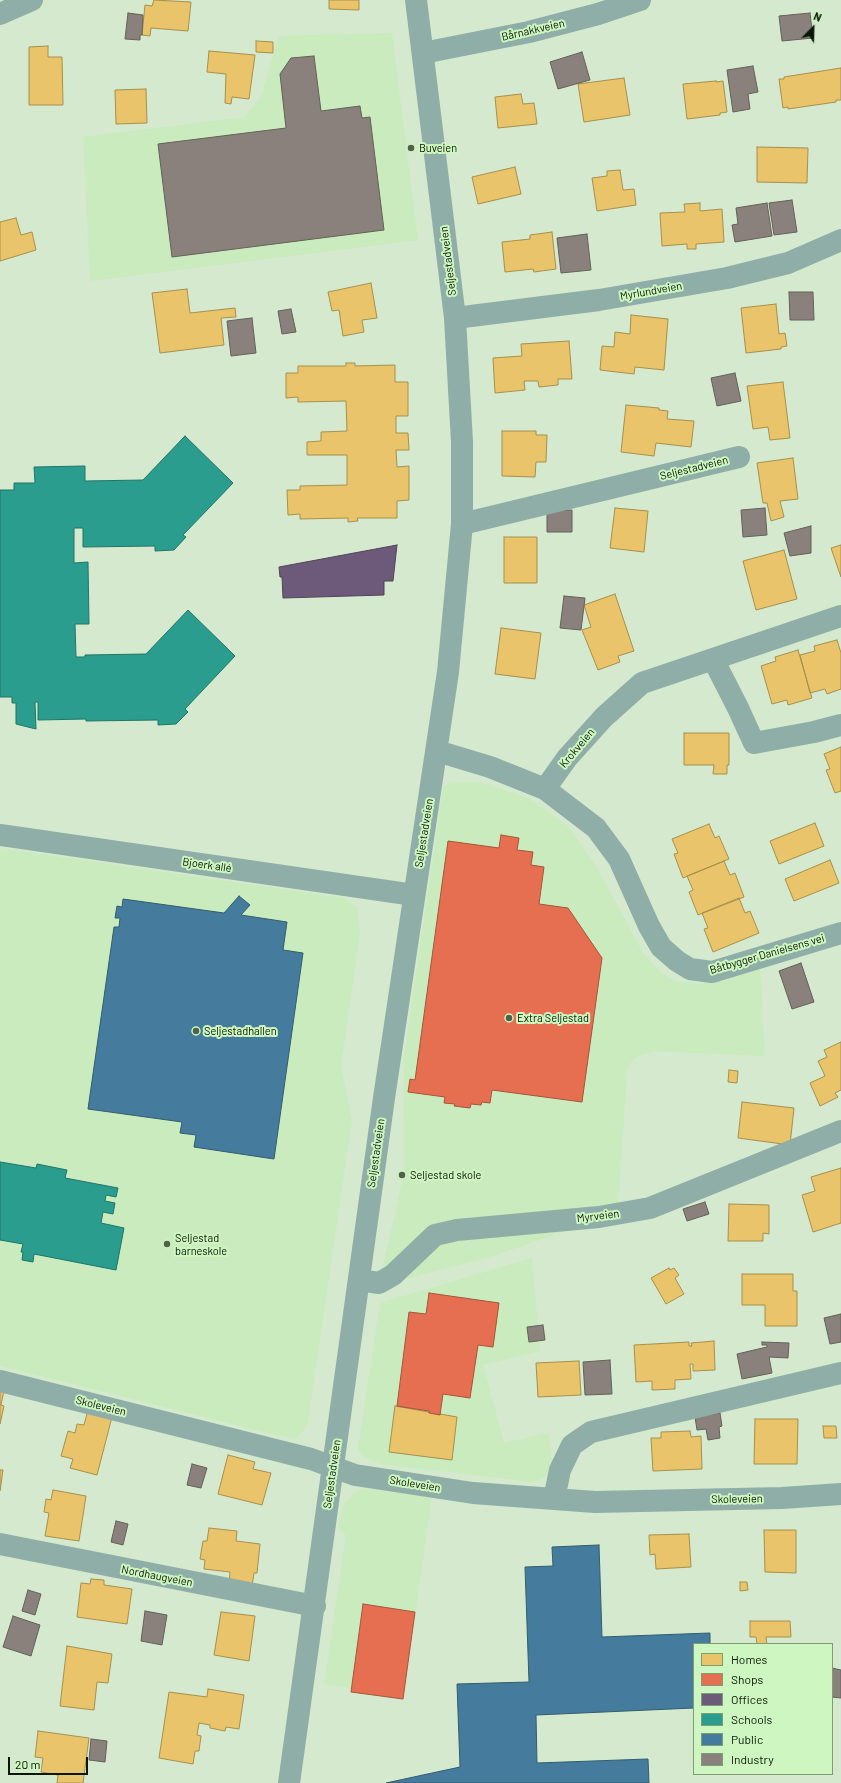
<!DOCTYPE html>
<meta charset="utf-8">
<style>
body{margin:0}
#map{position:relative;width:841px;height:1783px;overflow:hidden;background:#d4e9cd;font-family:Barlow,sans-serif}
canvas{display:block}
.legend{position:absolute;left:693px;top:1643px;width:140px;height:132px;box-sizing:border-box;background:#cef6c0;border:1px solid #7f9d75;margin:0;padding:5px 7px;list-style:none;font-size:12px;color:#091705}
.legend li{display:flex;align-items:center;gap:8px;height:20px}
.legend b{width:20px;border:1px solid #7f9d75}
.north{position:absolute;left:793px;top:8px;width:40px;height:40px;-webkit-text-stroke:3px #cef6c0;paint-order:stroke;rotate:23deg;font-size:11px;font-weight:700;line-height:16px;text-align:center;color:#091705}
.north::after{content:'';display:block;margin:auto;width:14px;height:18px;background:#091705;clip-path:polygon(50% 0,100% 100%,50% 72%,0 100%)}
.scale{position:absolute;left:8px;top:1757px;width:80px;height:18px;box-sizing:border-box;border:2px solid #091705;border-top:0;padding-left:5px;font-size:12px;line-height:14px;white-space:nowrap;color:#091705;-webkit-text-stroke:3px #cef6c0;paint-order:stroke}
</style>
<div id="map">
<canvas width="841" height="1783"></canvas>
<ul class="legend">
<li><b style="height:11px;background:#e9c46a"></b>Homes</li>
<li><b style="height:11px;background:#e76f51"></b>Shops</li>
<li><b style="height:11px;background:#6d597a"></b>Offices</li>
<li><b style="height:11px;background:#2a9d8f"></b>Schools</li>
<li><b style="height:11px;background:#457b9d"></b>Public</li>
<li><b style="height:11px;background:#8a817c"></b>Industry</li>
</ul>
<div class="north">N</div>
<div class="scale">20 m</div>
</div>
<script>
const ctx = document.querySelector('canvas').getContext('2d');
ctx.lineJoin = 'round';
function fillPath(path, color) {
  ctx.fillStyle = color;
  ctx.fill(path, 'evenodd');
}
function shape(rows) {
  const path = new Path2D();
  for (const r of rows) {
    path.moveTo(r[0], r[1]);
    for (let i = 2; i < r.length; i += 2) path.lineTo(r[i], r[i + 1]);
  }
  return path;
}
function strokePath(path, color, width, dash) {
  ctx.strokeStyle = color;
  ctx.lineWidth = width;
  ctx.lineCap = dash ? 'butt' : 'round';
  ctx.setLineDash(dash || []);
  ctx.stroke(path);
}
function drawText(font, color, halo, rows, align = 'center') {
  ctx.font = font + ' Barlow,sans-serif';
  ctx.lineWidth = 4;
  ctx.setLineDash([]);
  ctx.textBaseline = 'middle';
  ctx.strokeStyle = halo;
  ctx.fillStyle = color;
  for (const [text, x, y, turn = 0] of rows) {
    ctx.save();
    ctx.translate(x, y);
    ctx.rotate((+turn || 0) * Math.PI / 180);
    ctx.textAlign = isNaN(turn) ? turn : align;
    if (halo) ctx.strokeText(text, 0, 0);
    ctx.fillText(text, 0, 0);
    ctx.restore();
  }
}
fillPath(shape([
 [392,33,418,240,90,281,83,137,245,117,261,96,279,36],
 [479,782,528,798,568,826,598,869,643,953,659,971,675,981,699,984,760,966,765,1056,654,1051,641,1055,633,1060,627,1068,618,1213,490,1257,409,1278,381,1274,403,1178,404,1057,443,788,450,783],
 [0,848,343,898,357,907,360,934,341,1066,352,1121,307,1427,296,1438,276,1435,0,1366],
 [532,1258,540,1351,483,1365,504,1443,548,1433,552,1460,547,1476,535,1482,380,1464,365,1457,358,1449,380,1303],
 [364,1489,432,1496,404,1695,324,1684,346,1535,341,1531,338,1525,342,1509,347,1500,355,1492]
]), '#c9ebbd');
const homes = shape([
 [154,0,191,2,188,31,151,28,150,36,142,35,145,5,152,6,154,0],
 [329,0,359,0,359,10,329,9,329,0],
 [256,41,273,42,273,53,256,52,256,41],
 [48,46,48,57,62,57,63,105,29,105,29,47,48,46],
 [209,51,255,55,249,99,232,97,231,104,225,103,226,74,207,72,209,51],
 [841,68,841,100,836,100,836,102,788,109,788,107,783,108,779,79,784,79,784,77,841,68],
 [624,78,630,115,584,122,578,84,624,78],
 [716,81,716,82,723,81,727,112,720,113,720,115,687,119,683,84,716,81],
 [146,89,147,123,116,124,115,90,146,89],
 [521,94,523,104,534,103,537,124,498,128,495,97,521,94],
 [757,147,808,148,807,183,757,182,757,147],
 [515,167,521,194,478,204,472,177,515,167],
 [620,170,623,190,634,189,636,205,597,211,592,178,607,176,607,171,620,170],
 [700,203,700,211,722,209,724,242,696,244,696,249,687,249,687,244,662,246,660,213,685,212,684,204,700,203],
 [16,218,21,235,32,232,36,250,0,261,0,222,16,218],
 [552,232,556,269,534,272,533,269,505,272,502,242,530,239,530,235,552,232],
 [371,283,377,318,362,320,364,332,343,336,339,310,332,311,328,292,371,283],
 [187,289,190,313,235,308,236,317,221,318,224,345,160,353,152,293,187,289],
 [776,304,779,334,785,333,787,346,781,347,781,349,746,353,741,308,776,304],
 [631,315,668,319,664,370,635,367,634,374,600,370,602,346,614,347,615,332,630,334,631,315],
 [569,341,572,379,558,379,558,385,539,387,538,381,524,381,525,390,495,393,493,358,522,356,521,344,569,341],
 [346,363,355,363,355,366,395,365,395,382,408,382,408,416,396,416,396,433,408,433,409,450,396,450,397,467,409,466,409,500,397,501,397,518,357,518,358,521,348,522,348,518,300,519,300,514,288,515,287,490,300,490,300,486,347,485,347,455,307,455,307,442,321,441,321,432,347,431,346,401,298,402,298,397,286,398,286,373,298,373,298,366,346,366,346,363],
 [783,382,790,438,770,440,768,427,753,429,747,386,783,382],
 [626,405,659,408,659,410,668,411,667,419,694,421,691,447,656,443,654,456,621,452,626,405],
 [502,431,536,431,536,435,547,435,546,462,536,462,535,477,502,476,502,431],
 [793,458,798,499,780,501,784,517,771,521,767,503,763,503,757,463,793,458],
 [615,508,648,511,644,552,610,548,615,508],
 [504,537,537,537,537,583,504,583,504,537],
 [841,545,841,577,831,548,841,545],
 [784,550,797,599,756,610,743,561,784,550],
 [615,594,634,651,618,656,620,662,598,670,582,630,591,627,584,605,615,594],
 [501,628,541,633,535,679,495,674,501,628],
 [837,640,841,653,841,689,827,694,825,689,810,693,800,655,815,651,814,646,837,640],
 [798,650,812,698,788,705,787,700,772,704,761,666,776,661,775,657,798,650],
 [684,733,729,733,729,765,727,765,727,774,713,774,714,765,684,765,684,733],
 [841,747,841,791,835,793,826,770,830,769,824,754,841,747],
 [815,823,824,846,779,864,770,841,815,823],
 [709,824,715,838,719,836,729,859,683,878,674,854,678,853,672,839,709,824],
 [830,860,839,883,794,901,785,879,830,860],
 [724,861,730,875,735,873,744,897,698,915,689,892,693,890,687,876,724,861],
 [739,898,745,913,750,911,759,933,713,952,704,929,708,928,702,913,739,898],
 [841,1042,841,1090,835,1093,838,1097,820,1106,810,1083,825,1076,818,1061,827,1057,824,1050,841,1042],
 [729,1070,738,1071,737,1083,728,1082,729,1070],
 [742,1102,794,1108,790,1145,738,1138,742,1102],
 [841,1168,841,1223,813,1232,802,1195,815,1191,811,1177,841,1168],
 [729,1204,769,1205,769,1234,763,1233,763,1241,728,1241,729,1204],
 [669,1268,670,1270,674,1268,679,1275,675,1278,684,1294,666,1304,651,1278,669,1268],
 [742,1274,793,1274,793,1291,797,1291,797,1326,765,1326,765,1305,742,1305,742,1274],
 [714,1341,715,1370,693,1371,693,1364,690,1364,691,1379,675,1380,675,1389,652,1390,652,1381,636,1382,634,1345,689,1342,689,1346,692,1346,691,1343,714,1341],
 [579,1361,581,1395,538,1397,536,1363,579,1361],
 [0,1389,4,1390,1,1405,4,1406,0,1424,0,1389],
 [395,1406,457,1417,452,1460,389,1452,395,1406],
 [88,1410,112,1417,97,1475,70,1468,73,1459,61,1456,68,1431,75,1433,77,1424,84,1425,88,1410],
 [755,1419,798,1419,797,1464,754,1464,755,1419],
 [823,1426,836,1426,837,1438,824,1438,823,1426],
 [690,1431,691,1437,701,1436,702,1469,653,1471,651,1438,661,1438,661,1432,690,1431],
 [228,1455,255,1462,253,1469,271,1473,262,1505,218,1494,228,1455],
 [0,1470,3,1470,0,1491,0,1470],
 [53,1490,86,1496,79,1541,45,1536,49,1513,44,1512,46,1499,51,1500,53,1490],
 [209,1528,237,1531,236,1541,260,1544,257,1573,254,1573,252,1586,229,1583,230,1572,204,1569,205,1560,200,1559,203,1541,207,1541,209,1528],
 [764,1530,796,1530,796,1573,765,1572,764,1530],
 [689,1534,691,1567,656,1569,655,1554,650,1555,649,1535,689,1534],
 [91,1579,104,1580,104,1585,132,1589,127,1624,77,1617,81,1583,90,1584,91,1579],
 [740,1582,747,1582,748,1590,740,1591,740,1582],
 [221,1612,255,1616,249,1661,214,1655,221,1612],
 [750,1621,790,1621,791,1637,766,1637,767,1644,757,1644,756,1637,750,1637,750,1621],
 [67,1646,112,1654,108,1683,97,1682,94,1710,60,1706,67,1646],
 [208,1689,244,1695,239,1729,226,1727,225,1731,210,1728,210,1725,199,1723,197,1735,201,1736,199,1751,195,1751,193,1764,159,1758,169,1692,207,1697,208,1689],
 [38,1731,89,1738,83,1783,57,1783,58,1775,41,1772,43,1758,35,1757,38,1731]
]);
fillPath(homes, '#e9c46a');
strokePath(homes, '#a6904c', 1);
const shops = shape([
 [501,835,519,838,517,850,533,852,531,865,544,867,539,904,568,908,602,958,582,1102,492,1090,490,1103,482,1102,481,1105,471,1104,470,1108,454,1106,455,1104,444,1103,445,1097,408,1092,410,1079,415,1080,448,841,499,848,501,835],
 [429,1293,499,1303,493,1347,478,1345,470,1398,443,1394,440,1415,429,1413,429,1411,397,1406,409,1312,426,1314,429,1293],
 [363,1604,415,1612,403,1699,351,1692,363,1604]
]);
fillPath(shops, '#e76f51');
strokePath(shops, '#a4553a', 1);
const offices = shape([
 [397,545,393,581,384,581,384,595,283,598,282,577,280,577,279,567,397,545]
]);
fillPath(offices, '#6d597a');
strokePath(offices, '#4f4557', 1);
const schools = shape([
 [185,436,233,483,183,535,186,537,174,550,155,551,155,546,83,547,83,528,74,528,74,563,88,562,89,624,75,624,76,657,85,657,85,655,146,654,188,610,235,656,185,709,188,712,176,724,158,725,158,720,86,721,86,719,38,720,38,702,35,702,36,729,16,724,16,703,12,703,12,697,0,697,0,490,14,490,14,483,35,483,34,467,85,466,85,481,143,480,185,436],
 [0,1162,36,1168,37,1164,67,1170,65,1178,118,1188,116,1197,106,1195,105,1201,115,1203,113,1214,103,1212,101,1223,124,1228,116,1270,34,1254,33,1262,22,1260,23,1252,21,1252,23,1244,0,1240,0,1162]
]);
fillPath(schools, '#2a9d8f');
strokePath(schools, '#207566', 1);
const public = shape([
 [239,896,250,905,241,915,287,922,283,950,303,953,274,1159,194,1147,196,1135,180,1133,182,1122,88,1109,114,927,119,927,120,918,115,918,117,906,122,907,123,899,224,913,239,896],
 [599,1545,602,1637,710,1633,710,1644,694,1644,694,1708,536,1715,537,1763,648,1759,649,1783,386,1783,460,1767,457,1684,529,1682,525,1567,553,1566,552,1547,599,1545]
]);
fillPath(public, '#457b9d');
strokePath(public, '#335d6f', 1);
const industry = shape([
 [128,13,143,15,142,35,140,35,140,40,125,39,128,13],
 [810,13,813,38,782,41,779,16,810,13],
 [582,52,590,80,558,89,550,62,582,52],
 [314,56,321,111,360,106,362,118,370,117,384,230,172,257,158,144,286,128,280,74,291,58,314,56],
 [753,66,758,92,748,94,750,109,733,112,727,70,753,66],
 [792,200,797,232,774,235,769,203,792,200],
 [767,203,772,236,735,242,732,225,738,224,736,208,767,203],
 [587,234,591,270,561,273,557,238,587,234],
 [789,292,813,292,814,320,790,320,789,292],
 [291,309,296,332,282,334,278,311,291,309],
 [252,318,256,353,231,356,227,321,252,318],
 [735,373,741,401,717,406,711,378,735,373],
 [765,508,767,535,743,537,741,510,765,508],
 [547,510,572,510,572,532,547,532,547,510],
 [811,526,811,553,790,556,784,533,811,526],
 [564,596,585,598,581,630,560,628,564,596],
 [801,963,814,1002,792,1009,779,971,801,963],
 [705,1202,709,1214,687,1221,683,1209,705,1202],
 [841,1314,841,1342,830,1344,824,1318,841,1314],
 [543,1325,545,1340,529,1342,527,1327,543,1325],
 [762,1342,789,1343,788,1358,769,1357,772,1373,742,1379,737,1354,767,1347,767,1345,762,1345,762,1342],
 [610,1360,612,1394,585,1395,583,1362,610,1360],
 [720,1413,722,1426,719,1427,720,1438,708,1440,706,1429,697,1430,695,1417,720,1413],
 [192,1464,207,1468,201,1488,187,1485,192,1464],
 [116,1521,128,1524,123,1545,111,1542,116,1521],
 [28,1590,41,1594,35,1615,22,1611,28,1590],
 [145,1611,167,1615,162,1645,141,1641,145,1611],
 [13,1616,40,1625,31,1656,3,1647,13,1616],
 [832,1668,841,1670,841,1698,832,1697,832,1668],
 [91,1739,107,1741,105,1762,89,1760,91,1739]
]);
fillPath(industry, '#8a817c');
strokePath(industry, '#636158', 1);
strokePath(shape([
 [0,14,32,0],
 [423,53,529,32,598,14,640,0],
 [455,318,599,300,727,278,788,263,841,240],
 [462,524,739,457],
 [713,659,738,708,754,743,814,732,841,725],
 [437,751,490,767,545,789,567,758,604,717,642,683,841,616],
 [545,789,596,828,619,859,649,926,661,947,677,961,690,969,712,972,841,933],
 [0,835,414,895],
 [359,1280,379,1283,393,1275,435,1235,457,1230,599,1217,650,1208,841,1131],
 [0,1381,311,1459,355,1475,473,1493,595,1502,782,1498,841,1494],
 [554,1499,560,1470,572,1445,591,1432,841,1373],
 [0,1544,315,1606],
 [289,1783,384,1098,448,672,462,524,462,442,455,318,416,0]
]), '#8eaea7', 22);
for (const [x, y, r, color] of [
 [411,148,4,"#50604b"],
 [509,1018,4,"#50604b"],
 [196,1031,4,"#50604b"],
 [402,1175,4,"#50604b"],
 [167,1244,4,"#50604b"]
]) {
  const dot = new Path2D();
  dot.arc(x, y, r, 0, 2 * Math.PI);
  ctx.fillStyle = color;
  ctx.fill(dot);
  strokePath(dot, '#cef6c0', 1.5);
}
drawText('11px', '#091705', '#cef6c0', [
 ["Bårnakkveien",533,30,-13],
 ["Seljestadveien",448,261,-97],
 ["Myrlundveien",651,291,-10],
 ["Seljestadveien",694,468,-14],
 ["Krokveien",577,748,-50],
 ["Seljestadveien",424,833,-81],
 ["Bjoerk allé",207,865,8],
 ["Båtbygger Danielsens vei",767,954,-16],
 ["Seljestadveien",376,1153,-82],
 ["Myrveien",598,1216,-7],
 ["Skoleveien",101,1406,14],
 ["Seljestadveien",332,1474,-82],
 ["Skoleveien",415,1484,9],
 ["Skoleveien",737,1499,-1],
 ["Nordhaugveien",157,1576,11]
]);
drawText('11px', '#091705', '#cef6c0', [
 ["Buveien",419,148],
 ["Extra Seljestad",517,1018],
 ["Seljestadhallen",204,1031],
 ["Seljestad skole",410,1175],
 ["Seljestad",175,1238],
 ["barneskole",175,1251]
], 'left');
</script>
